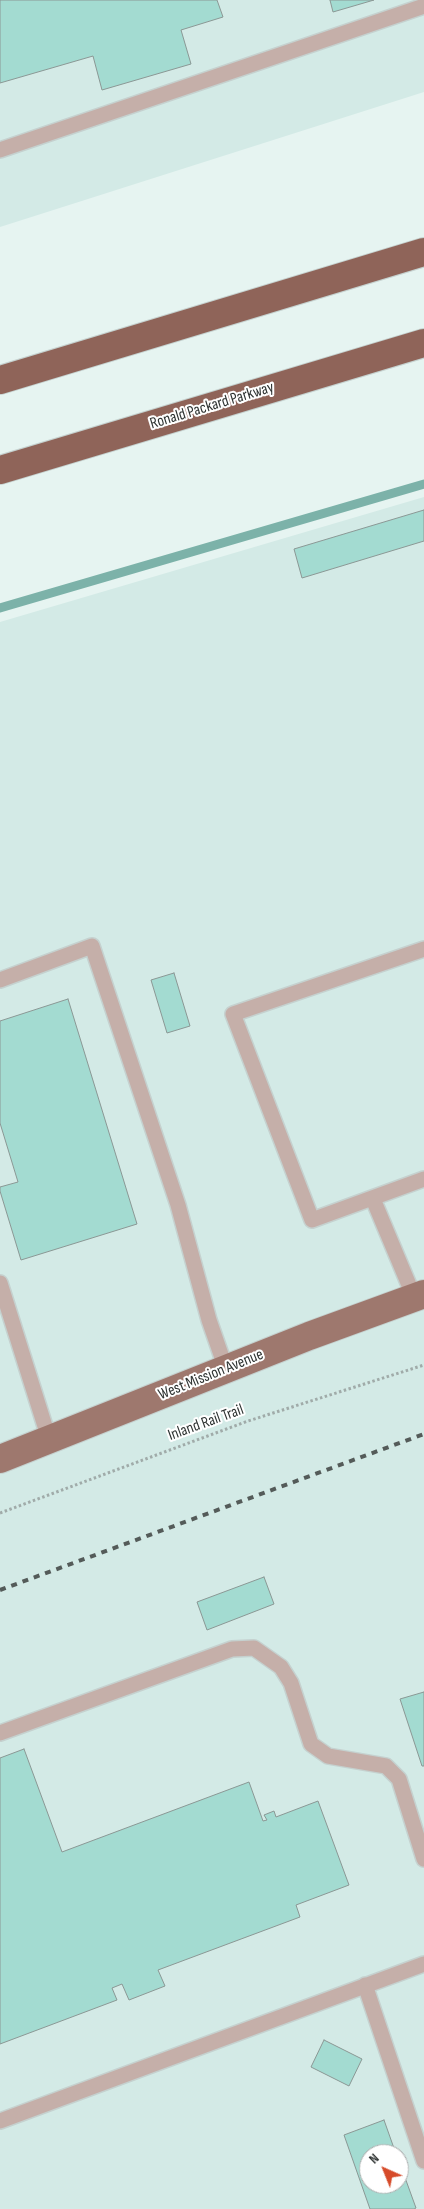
<!DOCTYPE html>
<style>
body{margin:0}
#map{position:relative;width:424px;height:2209px;overflow:hidden;background:#e6f4f1;font-family:"Sofia Sans Condensed",sans-serif}
canvas{display:block}
.north{position:absolute;left:359px;top:2144px;width:50px;height:50px;box-sizing:border-box;background:#fff;border:1px solid #abadad;border-radius:50%;rotate:316deg;font-size:14px;font-weight:700;line-height:20px;text-align:center;color:#2e3332}
.north::after{content:'';display:block;margin:auto;width:18px;height:22px;background:#d64b2a;clip-path:polygon(50% 0,100% 100%,50% 72%,0 100%)}
</style>
<div id="map">
<canvas width="424" height="2209"></canvas>
<div class="north">N</div>
</div>
<script>
const ctx = document.querySelector('canvas').getContext('2d');
ctx.lineJoin = 'round';
function fillPath(path, color) {
  ctx.fillStyle = color;
  ctx.fill(path, 'evenodd');
}
function shape(rows) {
  const path = new Path2D();
  for (const r of rows) {
    path.moveTo(r[0], r[1]);
    for (let i = 2; i < r.length; i += 2) path.lineTo(r[i], r[i + 1]);
  }
  return path;
}
function strokePath(path, color, width, dash) {
  ctx.strokeStyle = color;
  ctx.lineWidth = width;
  ctx.lineCap = dash ? 'butt' : 'round';
  ctx.setLineDash(dash || []);
  ctx.stroke(path);
}
function drawText(font, color, halo, rows, align = 'center') {
  ctx.font = font + ' "Sofia Sans Condensed",sans-serif';
  ctx.lineWidth = 4;
  ctx.setLineDash([]);
  ctx.textBaseline = 'middle';
  ctx.strokeStyle = halo;
  ctx.fillStyle = color;
  for (const [text, x, y, turn = 0] of rows) {
    ctx.save();
    ctx.translate(x, y);
    ctx.rotate((+turn || 0) * Math.PI / 180);
    ctx.textAlign = isNaN(turn) ? turn : align;
    if (halo) ctx.strokeText(text, 0, 0);
    ctx.fillText(text, 0, 0);
    ctx.restore();
  }
}
fillPath(shape([
 [0,0,424,0,424,92,0,227],
 [424,497,424,2209,0,2209,0,622],
 [369,2154,399,2154,399,2184,369,2184]
]), '#d3eae6');
strokePath(shape([
 [0,608,424,484]
]), '#7cb2a9', 9);
const building = shape([
 [0,0,217,0,223,17,181,30,191,64,102,90,93,56,0,83,0,0],
 [330,0,374,0,333,12,330,0],
 [424,510,424,541,302,578,294,549,424,510],
 [174,973,190,1026,167,1033,151,980,174,973],
 [68,999,137,1224,21,1260,0,1191,0,1187,18,1182,0,1123,0,1021,68,999],
 [264,1577,274,1604,207,1630,197,1602,264,1577],
 [424,1692,424,1766,422,1766,400,1699,424,1692],
 [24,1749,62,1852,249,1782,263,1821,267,1820,264,1815,274,1811,276,1817,318,1801,349,1885,296,1905,300,1917,158,1970,165,1986,129,2000,122,1984,112,1988,117,2000,0,2044,0,1758,24,1749],
 [324,2040,362,2059,349,2086,311,2067,324,2040],
 [384,2120,396,2154,369,2154,369,2184,399,2184,399,2161,416,2208,414,2209,370,2209,344,2135,384,2120]
]);
fillPath(building, '#a3dbd1');
strokePath(building, '#8b9895', 1);
const lane = shape([
 [0,150,424,6],
 [424,949,233,1014,312,1220,424,1179],
 [0,980,92,946,178,1205,209,1320,226,1369],
 [373,1199,414,1297],
 [0,1283,49,1439],
 [0,1733,232,1649,254,1648,281,1667,291,1683,311,1744,328,1756,386,1766,399,1779,424,1859],
 [365,1985,424,2161],
 [0,2121,424,1964]
]);
const primary = shape([
 [0,1459,309,1336,424,1294]
]);
const highway = shape([
 [0,380,424,252],
 [0,470,424,343]
]);
strokePath(lane, '#c5d1cf', 18);
strokePath(primary, '#c5d1cf', 30);
strokePath(highway, '#c5d1cf', 30);
strokePath(shape([
 [0,1513,248,1421,424,1365]
]), '#a0aba9', 3, [2.5, 2.5]);
strokePath(lane, '#c5afa9', 15);
strokePath(primary, '#9e786e', 28);
strokePath(highway, '#8f6459', 28);
strokePath(shape([
 [0,1590,424,1434]
]), '#545b59', 4, [6, 6]);
drawText('16px', '#2e3332', '#fff', [
 ["Ronald Packard Parkway",212,406,-17],
 ["West Mission Avenue",211,1375,-22],
 ["Inland Rail Trail",206,1423,-20]
]);
</script>
